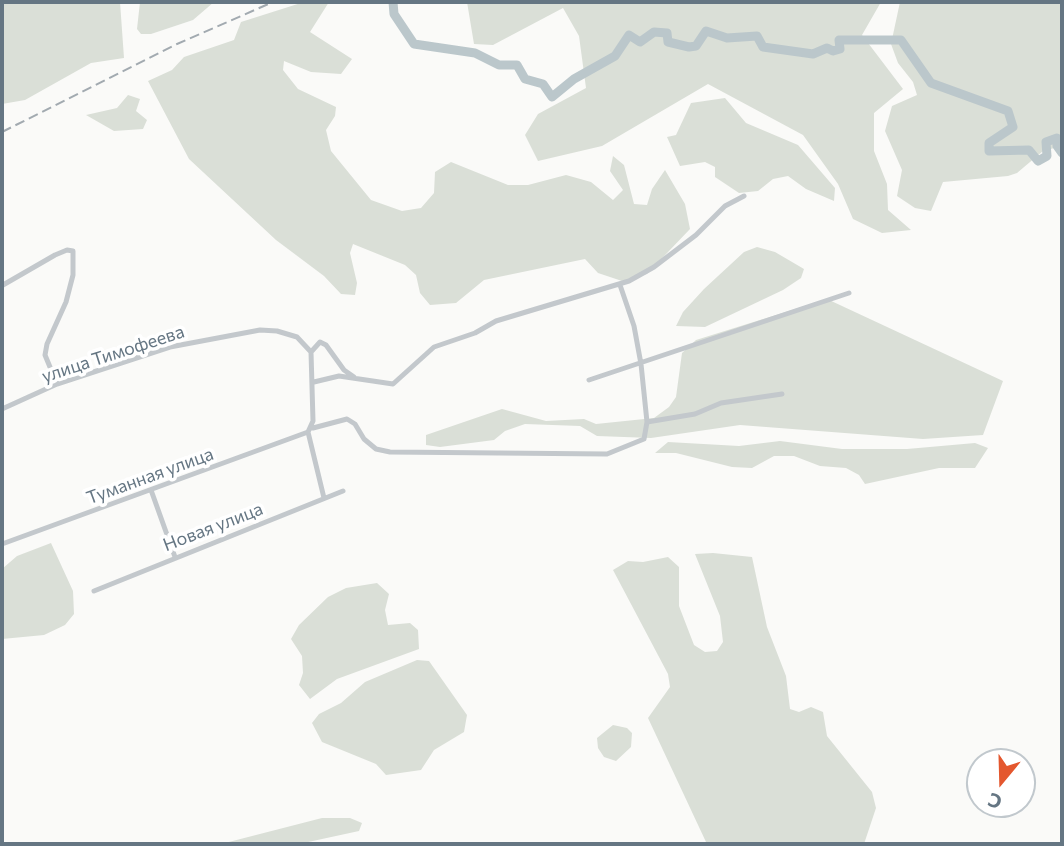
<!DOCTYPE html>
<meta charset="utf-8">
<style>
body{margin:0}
#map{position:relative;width:1064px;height:846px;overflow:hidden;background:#fafaf8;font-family:Commissioner,sans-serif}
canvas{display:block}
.frame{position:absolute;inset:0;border:4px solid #657683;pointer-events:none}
.north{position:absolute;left:966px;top:748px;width:70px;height:70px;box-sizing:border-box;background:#fff;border:2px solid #c1c8cd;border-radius:50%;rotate:199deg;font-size:19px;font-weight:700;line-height:28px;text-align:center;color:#657683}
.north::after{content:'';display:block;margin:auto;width:24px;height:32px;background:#e4572e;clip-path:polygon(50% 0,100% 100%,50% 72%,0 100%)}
</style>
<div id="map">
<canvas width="1064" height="846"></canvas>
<div class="frame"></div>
<div class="north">С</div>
</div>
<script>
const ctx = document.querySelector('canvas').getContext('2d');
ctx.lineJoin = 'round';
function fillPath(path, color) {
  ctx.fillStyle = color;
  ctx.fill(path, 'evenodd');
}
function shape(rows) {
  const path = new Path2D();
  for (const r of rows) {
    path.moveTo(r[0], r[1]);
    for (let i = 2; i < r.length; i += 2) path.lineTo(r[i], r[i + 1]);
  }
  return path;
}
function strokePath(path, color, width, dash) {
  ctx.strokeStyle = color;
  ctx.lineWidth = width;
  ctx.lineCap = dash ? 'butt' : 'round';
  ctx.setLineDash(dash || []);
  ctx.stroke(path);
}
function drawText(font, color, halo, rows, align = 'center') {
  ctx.font = font + ' Commissioner,sans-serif';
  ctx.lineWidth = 7;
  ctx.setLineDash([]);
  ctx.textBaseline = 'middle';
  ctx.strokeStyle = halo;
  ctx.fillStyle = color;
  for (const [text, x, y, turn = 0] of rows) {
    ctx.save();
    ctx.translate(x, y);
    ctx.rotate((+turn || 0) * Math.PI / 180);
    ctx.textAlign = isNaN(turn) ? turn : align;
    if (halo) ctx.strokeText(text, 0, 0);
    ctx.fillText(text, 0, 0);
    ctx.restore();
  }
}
fillPath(shape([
 [2,2,120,2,124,58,91,63,25,100,2,104],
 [140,2,214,2,193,20,151,34,141,34,137,29],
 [304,2,329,2,310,32,352,59,341,74,311,72,284,61,283,70,298,89,336,107,335,116,326,130,331,151,371,200,402,211,421,208,434,193,435,172,451,162,508,185,528,185,566,175,591,182,613,200,623,190,610,171,613,156,624,165,634,204,647,205,652,189,665,170,685,204,690,229,647,274,622,281,598,273,585,259,484,280,456,303,430,305,420,293,416,275,405,265,353,244,350,253,357,283,355,295,341,294,324,276,276,240,189,159,148,81,172,70,184,57,234,40,241,22],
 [467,2,881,2,862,35,903,89,874,113,874,151,887,184,888,210,911,230,882,233,853,219,838,184,803,135,708,84,602,146,538,161,525,135,538,114,586,88,579,36,563,8,493,45,474,44],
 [900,2,1062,2,1062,146,1043,151,1017,173,1008,176,943,182,931,211,915,208,897,196,902,170,885,131,892,106,917,95,913,82,898,63,891,44],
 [128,95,140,99,136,111,147,120,143,129,114,131,86,115,117,108],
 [725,98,746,123,798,145,835,188,834,201,806,189,788,176,773,179,758,191,739,193,715,177,715,167,705,162,680,166,667,137,676,135,691,103],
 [757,247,775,252,804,269,801,278,783,290,705,327,676,326,683,312,704,289,744,252],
 [827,299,1003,381,983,435,923,439,740,425,651,438,597,436,580,426,525,424,505,431,494,440,440,447,426,445,426,435,502,409,546,421,584,419,596,424,654,418,669,407,676,397,682,353,696,340],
 [780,441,842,449,907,449,975,443,988,448,975,468,939,468,865,484,859,475,846,468,820,466,794,456,774,456,752,468,732,467,676,453,655,453,668,442,739,446],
 [51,543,73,591,74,614,65,625,44,635,2,639,2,569,17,556],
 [713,553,752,557,767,627,786,676,790,709,799,712,811,707,823,712,827,736,872,792,876,808,864,844,706,842,648,718,670,687,668,674,613,570,628,561,643,562,668,557,679,567,679,606,694,645,705,652,717,651,723,642,720,616,695,554],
 [377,583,389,594,385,610,388,625,410,623,418,630,419,649,337,679,310,699,299,685,303,673,302,656,291,639,299,625,328,597,346,588],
 [417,660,429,661,467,715,464,732,434,750,421,770,386,775,376,764,322,742,312,723,319,714,341,703,365,682],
 [613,725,627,728,632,733,631,747,616,761,604,757,598,748,597,738],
 [322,818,350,818,362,823,359,831,299,844,221,844]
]), '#dadfd7');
strokePath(shape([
 [393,2,394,14,414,44,475,53,499,65,517,65,525,79,543,84,552,97,574,79,615,56,629,35,640,42,654,32,667,33,668,42,689,47,696,46,706,31,727,38,757,36,763,47,813,54,827,48,833,51,840,49,839,40,901,40,931,83,1008,111,1013,127,989,143,989,151,1029,150,1038,161,1047,156,1046,142,1057,138,1057,146,1062,153]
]), '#bbc7cb', 9);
strokePath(shape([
 [3,285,55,255,67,250,73,251,73,275,66,302,47,344,45,355,57,384],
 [311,352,320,342,326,345,344,370,354,377],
 [589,380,849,293],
 [314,382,339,376,393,384,434,347,475,333,496,321,629,281,654,267,696,235,725,206,744,196],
 [2,409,57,384,170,347,260,330,277,331,297,337,311,352,313,421,308,432],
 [647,422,695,414,721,403,782,394],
 [313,428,347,419,355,424,364,439,376,449,390,452,607,454,644,439,647,422,641,364,634,326,620,285],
 [308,432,324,498],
 [151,490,175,557],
 [2,544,308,432],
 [94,591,343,491]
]), '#c3c8cc', 5);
strokePath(shape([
 [2,132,177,44,273,2]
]), '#a2aab0', 2, [10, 5]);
drawText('18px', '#657683', '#fff', [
 ["улица Тимофеева",113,354,-18],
 ["Туманная улица",150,476,-20],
 ["Новая улица",213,527,-21]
]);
</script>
